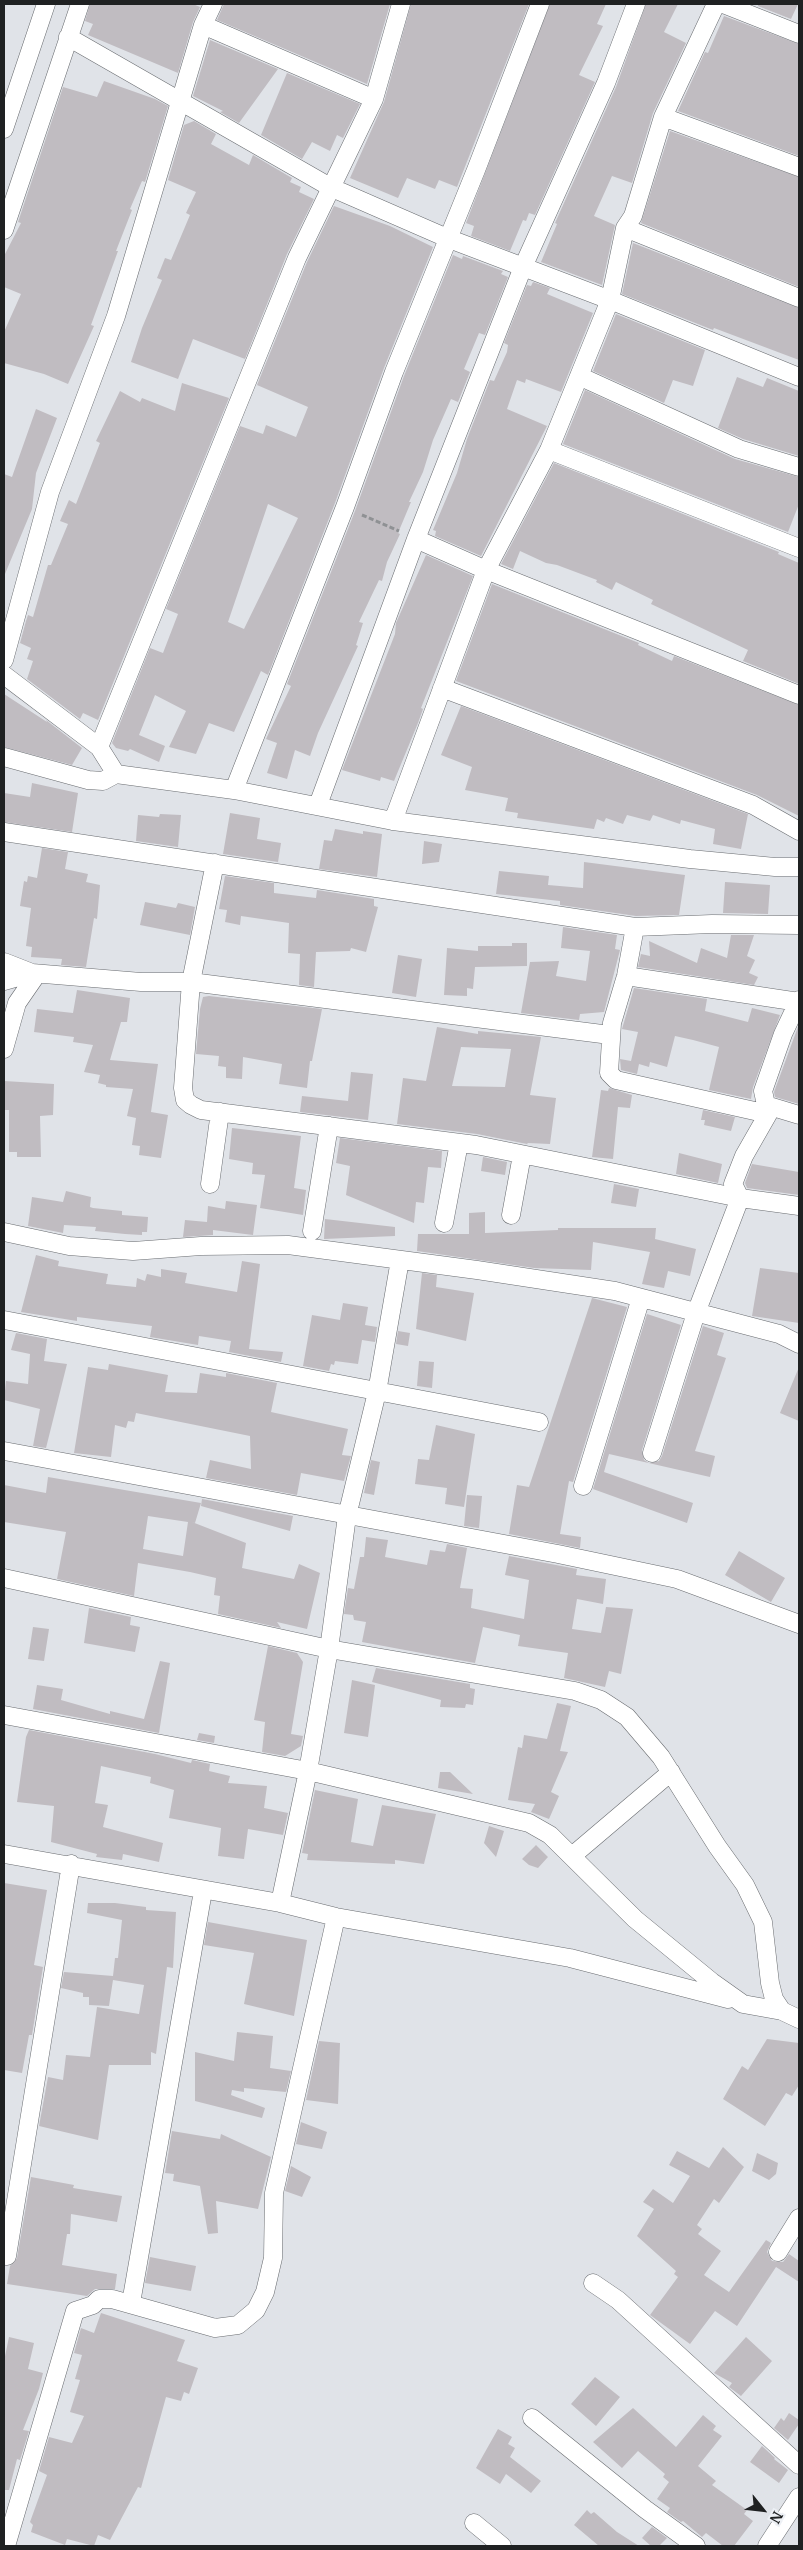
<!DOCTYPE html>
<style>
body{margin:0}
#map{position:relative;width:803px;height:2550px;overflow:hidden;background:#e0e3e8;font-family:Merriweather,serif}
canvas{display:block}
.frame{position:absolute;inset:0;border:5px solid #1f2122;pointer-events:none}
.north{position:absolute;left:738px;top:2485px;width:50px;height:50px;-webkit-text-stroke:4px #edf0f5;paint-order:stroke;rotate:119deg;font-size:14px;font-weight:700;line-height:20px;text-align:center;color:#1f2122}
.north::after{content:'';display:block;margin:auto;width:18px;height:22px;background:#1f2122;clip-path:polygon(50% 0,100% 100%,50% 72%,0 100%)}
</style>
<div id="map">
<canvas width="803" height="2550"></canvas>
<div class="frame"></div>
<div class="north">N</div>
</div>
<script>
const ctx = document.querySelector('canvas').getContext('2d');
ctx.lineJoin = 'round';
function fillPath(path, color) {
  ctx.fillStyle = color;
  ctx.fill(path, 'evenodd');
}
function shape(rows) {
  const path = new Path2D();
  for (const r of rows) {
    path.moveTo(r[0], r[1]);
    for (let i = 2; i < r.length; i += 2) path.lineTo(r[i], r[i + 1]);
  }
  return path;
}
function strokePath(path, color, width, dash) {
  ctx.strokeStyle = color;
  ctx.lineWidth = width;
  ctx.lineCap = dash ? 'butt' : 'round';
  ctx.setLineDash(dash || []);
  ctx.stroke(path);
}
fillPath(shape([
 [90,4,193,4,200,7,193,22,178,73,88,35,93,24,85,21],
 [224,4,390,4,367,84,217,20],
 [411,4,529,4,457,187,439,180,435,189,407,178,398,198,350,178,384,102],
 [550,4,606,4,597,24,603,26,579,75,595,82,535,215,529,213,526,221,523,220,510,251,471,236,474,226,466,223],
 [646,4,678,4,664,32,686,43,653,113,632,183,612,176,594,216,615,225,602,285,541,262,557,224,555,223,616,87],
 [758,4,798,4,791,19,758,6],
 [724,16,799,44,799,156,678,111,705,52,708,53],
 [210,40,278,69,239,123,220,112,223,111,193,96],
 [287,73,360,104,343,138,337,135,330,151,312,142,302,159,261,135],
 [104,81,155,99,168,106,145,182,142,181,130,209,132,210,116,251,118,251,91,325,94,326,68,384,44,374,4,363,4,332,21,294,4,287,4,256,21,223,18,222,63,87,97,97],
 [194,121,216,134,211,144,249,165,253,155,292,178,290,182,301,187,299,192,314,199,287,254,245,359,193,339,178,379,131,362,142,328,162,280,157,278,165,258,171,260,190,215,186,213,196,192,168,180,184,125],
 [670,131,799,177,799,287,641,223],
 [334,206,390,226,433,247,384,368,335,503,268,675,261,671,234,732,209,723,196,754,169,747,186,711,155,695,139,735,165,746,159,762,130,749,128,751,116,748,112,743,150,648,163,653,178,614,166,609,240,426,263,434,266,425,296,437,308,407,257,385,307,262],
 [268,504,298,518,244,629,228,622],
 [633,243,799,308,799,360,714,328,713,330,622,294],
 [453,255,462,259,463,256,503,271,501,274,508,277,485,335,479,333,464,369,470,372,458,402,451,399,433,440,423,472,409,502,411,502,398,533,400,534,387,562,382,581,379,580,359,622,363,623,356,645,358,646,318,733,310,756,295,750,287,779,267,773,277,743,266,739,291,686,287,684,355,511,404,376],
 [533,282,550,288,547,294,593,313,561,392,526,379,525,383,517,380,507,409,547,426,481,556,435,536,436,531,433,530,457,473,467,439,490,380,494,381,507,352,508,345,504,343,527,285,531,286],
 [616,314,705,350,693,386,673,380,664,403,593,371],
 [737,377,763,387,767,378,799,391,799,456,743,439,718,428],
 [182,383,229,398,98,720,83,713,80,719,27,679,33,661,27,659,31,648,20,643,26,621,28,615,33,617,48,565,51,565,68,524,60,521,69,500,76,504,100,443,96,441,120,391,140,402,142,398,175,411],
 [585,390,735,459,799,477,799,504,788,532,563,444],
 [36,409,57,418,36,473,32,509,5,574,4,474,12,477],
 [554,463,779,552,778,554,799,563,799,684,743,661,748,650,651,604,653,600,616,582,612,590,596,582,597,580,557,565,546,563,520,551,513,569,501,564],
 [426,555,473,576,421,708,423,709,418,723,394,781,381,777,380,781,342,770,395,634,396,623],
 [492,584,639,643,638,645,672,661,674,656,799,705,799,816,757,795,456,681],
 [4,694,47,722,46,720,82,748,72,765,4,747],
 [461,706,748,814,741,849,713,844,715,829,681,820,680,824,653,815,650,821,627,815,623,824,606,818,604,822,597,819,594,829,517,818,518,813,505,811,508,798,465,790,472,767,441,755],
 [32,783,78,793,72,832,4,822,4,793,30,797],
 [230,813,260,818,257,839,281,843,278,862,223,854],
 [160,814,181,815,178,847,136,841,138,815,159,817],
 [335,829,363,834,363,831,382,834,377,877,319,869,324,840,332,841],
 [424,841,442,844,439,862,422,864],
 [42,848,68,852,65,869,88,874,86,882,100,885,97,919,94,918,86,967,61,965,62,959,31,957,32,947,26,946,31,908,20,906,24,881,27,882,28,876,37,878],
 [584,862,685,875,679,915,636,916,560,905,560,901,496,894,499,871,549,876,548,885,583,888],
 [225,876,274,883,274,893,316,898,317,890,374,899,374,906,378,907,366,952,351,948,350,951,316,952,314,987,299,985,300,954,288,953,289,923,241,916,240,925,225,922,227,910,219,909],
 [725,882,770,885,768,914,723,913],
 [145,902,176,908,178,903,195,907,190,935,140,925],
 [563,927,617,935,615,949,620,950,604,1012,580,1014,579,1020,521,1013,530,962,559,961,556,976,586,981,590,951,561,948],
 [731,935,754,935,747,956,755,960,749,973,758,977,754,985,638,967,641,954,650,956,649,941,697,963,701,948,727,958],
 [512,943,527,943,527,966,475,967,473,989,467,988,467,996,444,995,447,948,478,951,478,946,512,946],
 [398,955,422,959,416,997,392,993],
 [634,988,707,999,705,1011,748,1022,752,1008,780,1015,753,1087,751,1099,709,1090,719,1047,693,1040,675,1036,667,1067,650,1062,649,1067,639,1064,637,1074,621,1070,620,1059,631,1061,638,1032,622,1029],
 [77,990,130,998,127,1022,121,1022,110,1060,158,1064,151,1112,168,1115,161,1158,139,1155,140,1146,132,1145,136,1118,127,1116,133,1089,106,1087,106,1085,98,1083,100,1075,84,1072,93,1045,73,1042,74,1037,34,1032,37,1009,73,1013],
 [209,996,322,1009,312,1061,310,1061,307,1088,279,1084,282,1064,243,1057,242,1079,226,1078,226,1067,218,1066,219,1056,196,1054,200,1009,203,997],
 [799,1024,799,1104,775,1097,774,1092],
 [437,1027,478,1034,478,1031,541,1037,530,1095,556,1098,550,1144,528,1143,527,1144,477,1134,397,1124,403,1078,426,1081],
 [461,1047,511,1049,505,1087,452,1086],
 [351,1072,373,1074,368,1120,300,1112,302,1096,348,1101],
 [4,1081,54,1084,53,1115,40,1116,41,1157,17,1157,17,1152,9,1152,9,1110,4,1110],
 [609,1088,632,1095,630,1108,618,1107,613,1159,592,1157,601,1090,608,1091],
 [703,1110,735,1117,731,1131,704,1125,705,1120,701,1120],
 [232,1128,301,1136,294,1188,306,1190,303,1215,260,1208,265,1175,252,1174,253,1163,229,1159],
 [340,1138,442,1151,441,1168,428,1167,424,1203,416,1202,414,1223,346,1195,350,1166,336,1163],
 [679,1153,722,1164,718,1183,676,1174],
 [483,1157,507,1162,505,1175,481,1171],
 [752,1164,799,1172,799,1195,747,1188,745,1183],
 [614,1184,639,1189,636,1207,611,1203],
 [66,1191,91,1197,90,1207,93,1208,122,1211,122,1215,148,1217,147,1232,142,1232,142,1235,125,1234,95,1231,96,1227,64,1225,63,1233,28,1226,32,1197,63,1202],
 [226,1201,257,1205,253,1235,213,1230,213,1235,183,1237,185,1220,207,1222,208,1206,225,1209],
 [485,1212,485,1233,558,1230,558,1228,656,1228,655,1239,696,1249,690,1276,668,1271,664,1288,642,1284,650,1252,593,1242,591,1270,534,1268,417,1251,418,1234,469,1234,469,1213],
 [325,1219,395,1227,395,1236,324,1239],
 [36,1255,59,1261,58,1266,108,1274,106,1284,136,1287,137,1278,145,1281,147,1274,161,1277,161,1269,187,1273,185,1283,237,1292,242,1261,260,1264,249,1349,283,1352,281,1362,229,1352,231,1341,199,1336,198,1345,150,1337,152,1326,77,1317,77,1321,21,1312],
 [760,1268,799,1273,799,1323,752,1316],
 [422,1273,437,1275,436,1287,474,1293,466,1341,416,1329],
 [592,1298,627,1307,573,1482,569,1481,560,1534,581,1537,580,1548,509,1534,517,1485,529,1487],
 [343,1303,368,1307,365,1325,377,1327,375,1342,362,1340,358,1364,335,1361,334,1365,331,1364,329,1371,303,1366,312,1315,340,1320],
 [647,1314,681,1325,642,1450,644,1460,649,1463,659,1461,662,1456,703,1326,724,1333,717,1355,726,1358,695,1451,715,1456,710,1477,609,1454,604,1472,693,1503,687,1523,593,1489],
 [398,1331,410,1333,408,1346,396,1344],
 [16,1333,47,1339,44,1361,67,1364,46,1448,33,1446,40,1409,4,1400,6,1381,28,1384,30,1354,11,1350],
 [419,1361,434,1362,432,1388,417,1386],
 [109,1364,168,1375,165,1392,197,1393,200,1373,226,1377,226,1373,277,1383,271,1412,348,1429,342,1455,351,1456,344,1481,301,1473,297,1495,206,1478,210,1460,251,1469,250,1436,136,1413,134,1422,128,1421,126,1428,115,1425,111,1457,74,1453,88,1367,108,1370],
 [799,1367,799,1421,780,1413],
 [436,1425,475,1434,464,1507,445,1504,447,1488,415,1484,418,1459,429,1460],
 [371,1460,380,1462,374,1495,364,1493],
 [48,1477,201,1503,195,1523,192,1522,246,1543,242,1568,294,1579,299,1564,320,1573,307,1629,277,1622,281,1628,218,1614,220,1596,214,1595,216,1578,190,1572,138,1563,134,1596,57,1579,66,1532,4,1522,4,1485,46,1493],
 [148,1516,188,1522,183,1556,143,1549],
 [467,1495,482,1496,479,1528,464,1526],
 [202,1499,293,1516,290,1531,201,1506],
 [366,1537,388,1540,385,1557,427,1565,430,1550,445,1552,447,1544,467,1548,460,1588,473,1589,471,1608,524,1619,529,1580,505,1575,509,1556,577,1569,576,1575,606,1579,603,1604,577,1599,572,1629,601,1633,606,1607,633,1609,621,1674,609,1671,605,1687,564,1678,568,1653,518,1646,520,1635,483,1627,475,1663,362,1642,366,1622,354,1620,353,1615,344,1614,348,1588,354,1589,360,1557,364,1557],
 [739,1551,785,1578,771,1602,725,1575],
 [89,1608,131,1617,130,1625,140,1627,135,1652,84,1643],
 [33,1627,49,1629,44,1661,28,1659],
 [268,1646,297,1653,303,1662,291,1734,303,1736,301,1746,285,1756,262,1752,265,1722,254,1720],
 [160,1661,170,1663,159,1733,33,1709,37,1685,63,1689,61,1700,110,1714,110,1711,144,1719],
 [376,1668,470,1684,470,1688,475,1689,473,1705,466,1704,465,1708,440,1707,441,1700,372,1682],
 [352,1680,375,1685,368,1737,344,1733],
 [557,1703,571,1706,560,1751,568,1752,551,1792,559,1796,549,1819,531,1812,535,1804,508,1800,518,1747,522,1748,524,1735,547,1739],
 [29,1730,155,1754,191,1763,192,1760,210,1764,209,1771,230,1776,228,1783,267,1786,264,1808,288,1813,283,1835,248,1829,244,1859,218,1856,221,1828,169,1818,174,1790,150,1783,151,1777,101,1766,95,1803,108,1805,103,1827,163,1843,159,1862,123,1854,122,1860,96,1857,97,1854,51,1842,54,1806,17,1802,26,1737],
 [199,1733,215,1736,214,1743,197,1740],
 [440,1772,450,1772,473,1794,438,1788],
 [315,1790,358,1799,351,1842,373,1846,382,1805,436,1814,424,1864,395,1860,395,1864,307,1860,308,1854,302,1853],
 [489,1826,504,1831,496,1857,484,1843],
 [536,1845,548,1857,538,1868,529,1865,522,1859],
 [4,1883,47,1890,34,1965,43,1967,32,2035,29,2035,22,2073,4,2070],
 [88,1903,115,1903,146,1907,146,1910,176,1912,173,1968,167,1967,156,2054,151,2052,151,2065,109,2065,98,2140,39,2126,48,2077,63,2080,66,2055,90,2057,97,2007,139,2014,144,1985,113,1980,109,2006,89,2005,89,1997,83,1997,83,1993,61,1988,64,1972,113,1976,115,1958,118,1958,122,1920,87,1913],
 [208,1922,307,1940,294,2016,244,2004,254,1953,204,1945],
 [237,2032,273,2036,270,2068,291,2071,286,2092,244,2088,244,2092,232,2090,231,2095,265,2108,262,2118,195,2101,195,2052,234,2061],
 [767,2039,799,2043,799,2085,792,2096,786,2093,765,2126,723,2099,742,2066,748,2070],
 [319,2041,340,2043,338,2104,306,2100],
 [301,2122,327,2132,322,2149,296,2144],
 [172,2131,220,2139,221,2134,271,2157,258,2209,216,2201,218,2233,208,2234,200,2186,173,2181,174,2174,165,2173],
 [723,2147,744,2167,719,2203,714,2199,697,2225,702,2229,698,2234,721,2251,704,2275,729,2292,766,2240,771,2243,767,2252,772,2261,783,2262,789,2254,799,2261,799,2282,776,2267,737,2326,715,2311,690,2344,650,2315,678,2277,674,2274,676,2271,637,2236,654,2209,643,2202,653,2189,673,2203,690,2176,669,2165,677,2151,709,2168],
 [757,2153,778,2163,776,2174,769,2180,752,2171],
 [291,2166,311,2177,302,2197,285,2191],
 [31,2177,74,2185,73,2188,122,2196,117,2222,71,2214,70,2234,67,2234,62,2265,117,2274,115,2289,95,2289,87,2296,7,2284,10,2266,17,2258],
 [150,2257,196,2266,191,2291,145,2283],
 [101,2313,185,2340,177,2361,198,2368,189,2394,184,2392,181,2401,166,2397,141,2488,138,2487,110,2540,98,2535,94,2546,67,2539,65,2545,31,2532,33,2525,30,2522,47,2475,39,2471,49,2437,72,2443,84,2416,70,2412,80,2380,75,2379,82,2355,74,2353,81,2328,94,2333],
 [9,2337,34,2343,28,2369,43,2373,39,2389,23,2430,29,2431,20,2460,17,2459,9,2490,4,2490,4,2361],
 [746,2337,772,2361,741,2396,729,2387,732,2383,714,2373],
 [595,2377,620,2397,596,2426,571,2404],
 [633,2408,676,2447,703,2415,716,2426,713,2430,722,2436,698,2466,716,2481,712,2485,747,2510,744,2514,753,2521,734,2546,723,2546,706,2533,702,2537,683,2521,681,2522,667,2512,670,2508,657,2499,669,2482,663,2477,665,2474,638,2451,622,2468,593,2442],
 [789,2413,799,2420,799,2424,788,2440,774,2428,781,2418,784,2421],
 [498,2429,512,2437,508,2444,515,2448,510,2457,541,2481,531,2493,506,2474,500,2484,476,2468],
 [762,2446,775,2458,774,2459,788,2470,779,2483,750,2462],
 [587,2510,591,2514,594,2512,617,2532,639,2546,599,2546,574,2525],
 [652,2527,667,2538,659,2546,651,2546,642,2538]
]), '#c0bcc1');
const minor = shape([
 [723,4,799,34],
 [203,25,374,99],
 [68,37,330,187,447,238,610,300,799,377],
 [663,117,799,167],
 [4,129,46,4],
 [625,228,799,298],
 [4,230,80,4],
 [579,376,739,449,799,467],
 [549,450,799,548],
 [416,539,486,570,799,695],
 [4,660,50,492,116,316,203,25,213,4],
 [4,675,99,747,116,774],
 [442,688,753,805,799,831],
 [99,747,297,258,374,99,401,4],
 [4,757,88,780,103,781,116,774,234,790,393,821,690,859,775,867,799,867],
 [234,790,345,507,394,372,476,170,540,4],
 [318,805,416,539,523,267,606,83,636,4],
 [393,821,486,570,549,450,610,300,625,228,633,216,663,117,716,4],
 [4,832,635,927,712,924,799,925],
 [215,863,191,982,183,1088,185,1100,191,1105,201,1110,476,1145,740,1198,799,1206],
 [635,927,626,976,612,1023,609,1073,616,1080,768,1114],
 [4,962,32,973,141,982,191,982,610,1035],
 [626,976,799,1002],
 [4,981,32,973],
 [4,1049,17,1003,37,974],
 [766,1105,799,1115],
 [210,1184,220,1112],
 [511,1215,522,1155],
 [444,1223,459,1143],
 [312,1231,329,1126],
 [4,1232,69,1246,133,1251,201,1246,288,1245,477,1270,615,1291,779,1334,799,1344],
 [4,1320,539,1422],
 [4,1451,558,1554,677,1579,799,1624],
 [652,1453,696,1313,740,1198,733,1184,744,1156,768,1114,763,1091,783,1034,799,1000],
 [583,1486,641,1298],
 [4,1578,329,1649,575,1691,601,1700,627,1717,661,1757,717,1846,745,1885,763,1922,770,1983,774,1999,782,2011,799,2019],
 [4,1715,308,1771,529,1823,550,1835,635,1919,712,1982,743,2004,782,2011],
 [4,1854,280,1903,336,1917,570,1958,728,1999],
 [572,1856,671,1772],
 [280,1903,308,1771,329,1649,347,1516,377,1392,400,1260],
 [778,2252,799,2218],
 [7,2256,71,1864],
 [593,2283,618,2300,799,2465],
 [131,2303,203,1891],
 [532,2418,645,2509,696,2546],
 [474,2523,502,2546],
 [6,2546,75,2311,93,2305,99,2299,112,2299,215,2328,238,2325,256,2310,265,2292,273,2258,274,2193,336,1917],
 [767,2546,799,2497]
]);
strokePath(minor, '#696c70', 19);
strokePath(shape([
 [362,515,399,531]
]), '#8f9194', 3, [5, 2.5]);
strokePath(minor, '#fff', 18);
</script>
